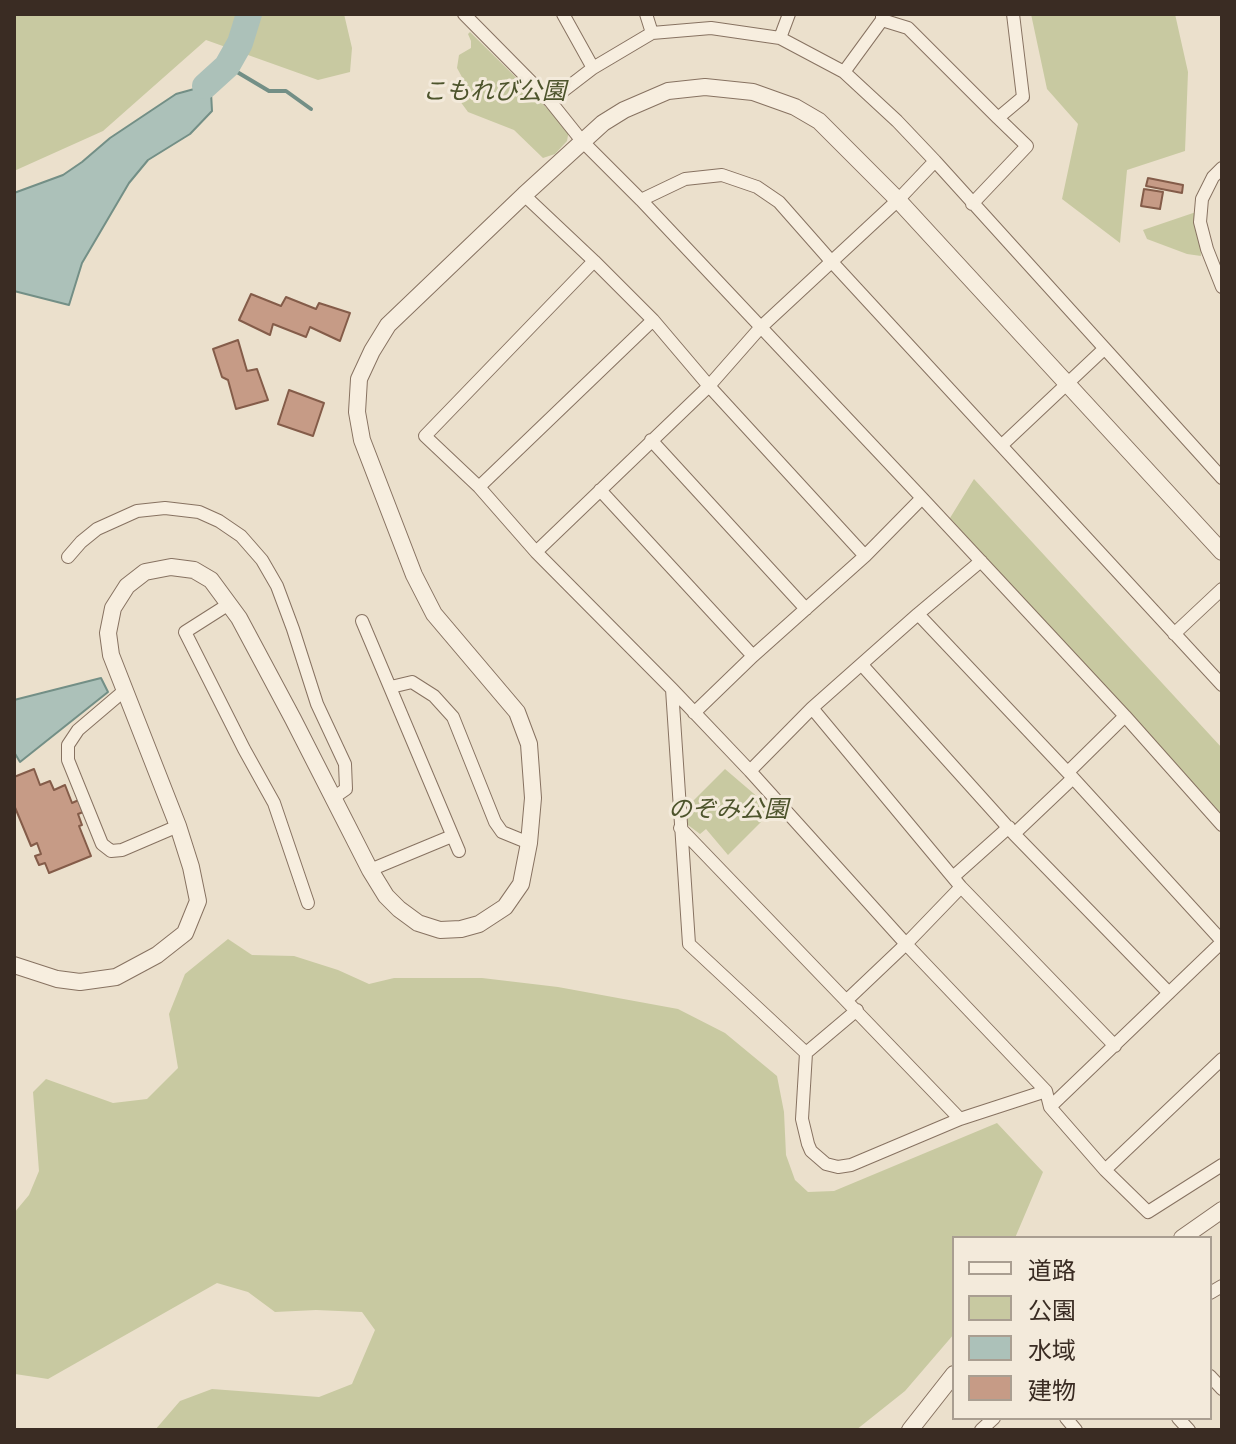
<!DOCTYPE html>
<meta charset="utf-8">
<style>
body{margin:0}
#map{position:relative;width:1236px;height:1444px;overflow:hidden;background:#ebe0cc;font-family:"IBM Plex Serif","Noto Sans JP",serif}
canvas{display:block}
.frame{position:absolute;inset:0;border:16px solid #3a2c23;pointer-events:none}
.legend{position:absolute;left:952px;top:1236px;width:260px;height:184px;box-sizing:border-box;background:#f3eadb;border:2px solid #a99e91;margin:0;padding:10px 14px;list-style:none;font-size:24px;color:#3a2c23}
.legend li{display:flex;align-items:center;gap:16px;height:40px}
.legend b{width:40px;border:2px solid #a99e91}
</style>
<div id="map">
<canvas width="1236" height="1444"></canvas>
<div class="frame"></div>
<ul class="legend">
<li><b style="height:10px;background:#f7eedf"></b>道路</li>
<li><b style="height:22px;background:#c8c9a1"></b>公園</li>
<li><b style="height:22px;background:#acc1b9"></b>水域</li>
<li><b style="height:22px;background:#c69b86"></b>建物</li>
</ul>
</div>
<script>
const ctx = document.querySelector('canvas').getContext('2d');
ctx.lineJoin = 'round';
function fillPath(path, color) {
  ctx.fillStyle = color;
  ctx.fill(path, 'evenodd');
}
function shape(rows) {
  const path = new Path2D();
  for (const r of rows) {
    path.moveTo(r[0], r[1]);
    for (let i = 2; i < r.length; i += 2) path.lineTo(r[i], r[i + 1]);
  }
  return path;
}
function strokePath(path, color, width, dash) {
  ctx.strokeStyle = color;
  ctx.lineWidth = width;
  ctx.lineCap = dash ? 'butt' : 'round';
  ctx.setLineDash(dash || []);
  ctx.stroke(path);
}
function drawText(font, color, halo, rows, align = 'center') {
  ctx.font = font + ' "IBM Plex Serif","Noto Sans JP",serif';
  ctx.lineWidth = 6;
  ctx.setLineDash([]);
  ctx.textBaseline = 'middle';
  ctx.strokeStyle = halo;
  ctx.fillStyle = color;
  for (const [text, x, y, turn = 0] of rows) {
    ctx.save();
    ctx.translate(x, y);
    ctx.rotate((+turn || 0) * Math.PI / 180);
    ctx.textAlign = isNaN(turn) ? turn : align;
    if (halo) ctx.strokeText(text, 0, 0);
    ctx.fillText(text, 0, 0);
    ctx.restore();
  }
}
fillPath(shape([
 [14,14,344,14,352,48,350,72,318,80,206,40,103,131,14,171],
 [1031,14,1175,14,1188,72,1185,151,1127,170,1120,243,1062,199,1078,124,1047,89],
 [470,32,569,130,567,141,555,154,543,158,514,130,468,112,457,97,468,88,457,68,459,55,471,48,471,41,468,34],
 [1199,211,1201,256,1187,254,1147,239,1143,230],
 [974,479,1222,748,1222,815,950,518],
 [725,769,760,799,770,813,728,855,706,829,700,834,688,825,684,807,694,800],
 [228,939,252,955,294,956,338,970,369,984,394,978,482,978,558,987,678,1009,725,1033,777,1076,784,1112,786,1155,795,1180,808,1192,834,1191,997,1123,1043,1172,1015,1238,954,1238,954,1334,905,1391,856,1430,155,1430,180,1401,212,1389,319,1397,352,1384,375,1330,362,1312,316,1310,275,1312,248,1292,217,1283,48,1379,15,1374,14,1213,29,1195,39,1171,33,1092,46,1079,113,1103,147,1099,178,1068,169,1014,185,974]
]), '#c8c9a1');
const water = shape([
 [205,86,211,92,212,111,190,134,148,160,129,183,82,263,69,305,14,291,14,193,63,175,82,162,110,138,176,94,205,86],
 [101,678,108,692,20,762,14,752,14,700,101,678]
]);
fillPath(water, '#acc1b9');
strokePath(water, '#738f86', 2);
strokePath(shape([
 [227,66,269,91,286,91,311,109]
]), '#738f86', 4);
strokePath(shape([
 [205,86,227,66,240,43,249,14]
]), '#acc1b9', 26);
const building = shape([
 [1148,178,1183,185,1182,193,1146,186,1148,178],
 [1144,189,1163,192,1160,209,1141,206,1144,189],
 [251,294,281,306,286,297,316,309,319,303,350,313,340,341,310,327,306,337,273,324,270,335,239,320,251,294],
 [238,340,247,371,257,369,268,400,236,409,228,380,222,377,213,349,238,340],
 [289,390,324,403,313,436,278,424,289,390],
 [34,769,40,785,50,781,54,790,65,785,72,803,81,799,86,811,78,814,82,825,79,826,91,856,49,873,45,863,39,865,35,856,41,854,37,843,31,846,14,805,14,777,34,769]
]);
fillPath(building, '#c69b86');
strokePath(building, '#845c49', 2);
const minor = shape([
 [464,14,550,101,582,141,641,200,922,498,1125,716,1222,825],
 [563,14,593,68,652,33,711,28,780,38,844,72,897,121,935,161,1222,478],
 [646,14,652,33],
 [882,20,908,28,998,118],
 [780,38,789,14],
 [844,72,882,20,882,15],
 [550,101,593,68],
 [1222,168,1213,177,1202,199,1200,222,1207,249,1222,287],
 [524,195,594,261,653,320,709,386,865,556],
 [641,200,685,179,722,175,757,187,779,202,831,261,1222,685],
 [972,204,1027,146,998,118,1023,97,1013,14],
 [594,261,425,436,479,487,536,552,672,689,750,771,906,944,1046,1091,1050,1107,1105,1170,1222,1059],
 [651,440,806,609],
 [1002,445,1104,349],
 [479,487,653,320],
 [600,490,753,656],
 [536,552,709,386,760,328,898,200,935,161],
 [68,557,81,542,97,529,137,511,165,508,199,512,219,521,241,536,262,560,277,586,293,629,317,704,345,764,346,789,333,798],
 [229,604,185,632,244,749,274,803,308,903],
 [918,614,1073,778,1222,941],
 [362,621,459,851],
 [1174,634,1222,589],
 [862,665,1014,834,1169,993],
 [391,687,412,682,434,696,453,717,495,822,502,832,529,843],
 [672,689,689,944,806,1053],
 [125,690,78,730,68,745,68,760,102,844,111,851,122,850,178,826],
 [812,708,961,887,1115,1046],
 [694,713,753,656,865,556,922,498],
 [750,771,812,708,918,614,981,561],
 [1068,772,1125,716],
 [680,828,960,1119],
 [1014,834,1073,778],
 [370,870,452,836],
 [953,877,1009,827],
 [847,1000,906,944,961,887],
 [857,1010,806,1053,802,1119,808,1144,811,1151,826,1164,838,1167,851,1165,960,1119,1046,1091],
 [1050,1107,1222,942],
 [1105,1170,1148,1212,1222,1165],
 [1210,1293,1222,1286],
 [1210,1376,1222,1389],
 [1066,1418,1076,1430],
 [1178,1418,1189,1430],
 [981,1430,994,1418]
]);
const tertiary = shape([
 [14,965,57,979,80,982,116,977,157,955,185,933,198,901,191,867,178,826,111,655,108,633,113,608,127,586,145,572,171,567,194,570,211,580,239,618,293,719,370,870,386,896,399,909,418,923,440,930,461,929,479,924,505,907,521,884,529,843,533,798,529,744,517,712,434,614,414,575,362,440,357,412,359,379,372,351,388,325,524,195,603,123,624,110,668,91,705,87,753,92,795,107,819,121,898,200,1222,552],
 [1182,1238,1222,1210],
 [910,1430,954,1374]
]);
strokePath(minor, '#877261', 14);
strokePath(tertiary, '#877261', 18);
strokePath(minor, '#f7eedf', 12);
strokePath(tertiary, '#f7eedf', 16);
drawText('italic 24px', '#4d542c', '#f3eadb', [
 ["こもれび公園",494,92],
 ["のぞみ公園",728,810]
]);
</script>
